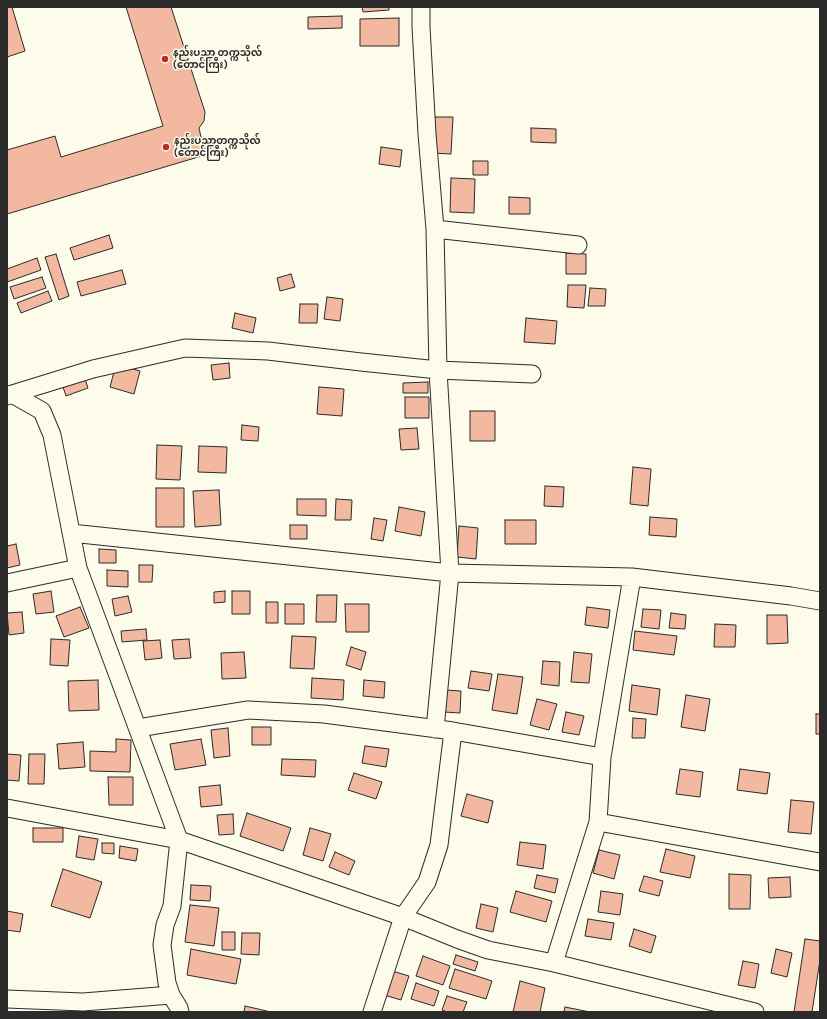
<!DOCTYPE html>
<meta charset="utf-8">
<style>
body{margin:0}
#map{position:relative;width:827px;height:1019px;overflow:hidden;background:#fdfbea;font-family:"DM Sans",sans-serif}
canvas{display:block}
.frame{position:absolute;inset:0;border:8px solid #2b2b2b;pointer-events:none}
</style>
<div id="map">
<canvas width="827" height="1019"></canvas>
<div class="frame"></div>
</div>
<script>
const ctx = document.querySelector('canvas').getContext('2d');
ctx.lineJoin = 'round';
function fillPath(path, color) {
  ctx.fillStyle = color;
  ctx.fill(path, 'evenodd');
}
function shape(rows) {
  const path = new Path2D();
  for (const r of rows) {
    path.moveTo(r[0], r[1]);
    for (let i = 2; i < r.length; i += 2) path.lineTo(r[i], r[i + 1]);
  }
  return path;
}
function strokePath(path, color, width, dash) {
  ctx.strokeStyle = color;
  ctx.lineWidth = width;
  ctx.lineCap = dash ? 'butt' : 'round';
  ctx.setLineDash(dash || []);
  ctx.stroke(path);
}
function drawText(font, color, halo, rows, align = 'center') {
  ctx.font = font + ' "DM Sans","Noto Sans Myanmar",sans-serif';
  ctx.lineWidth = 3;
  ctx.setLineDash([]);
  ctx.textBaseline = 'middle';
  ctx.strokeStyle = halo;
  ctx.fillStyle = color;
  for (const [text, x, y, turn = 0] of rows) {
    ctx.save();
    ctx.translate(x, y);
    ctx.rotate((+turn || 0) * Math.PI / 180);
    ctx.textAlign = isNaN(turn) ? turn : align;
    if (halo) ctx.strokeText(text, 0, 0);
    ctx.fillText(text, 0, 0);
    ctx.restore();
  }
}
const building = shape([
 [7,7,12,7,25,51,7,57,7,7],
 [126,7,171,7,205,112,204,121,199,128,205,155,7,214,7,150,55,136,61,157,163,126,126,7],
 [362,7,389,7,389,10,363,12,362,7],
 [342,16,342,28,308,29,308,17,342,16],
 [399,18,399,46,360,46,360,19,399,18],
 [433,117,453,117,451,154,432,153,433,117],
 [531,128,556,129,556,143,531,142,531,128],
 [381,147,402,150,400,167,379,164,381,147],
 [473,161,488,161,488,175,473,175,473,161],
 [451,178,475,179,474,213,450,212,451,178],
 [509,197,530,198,530,214,509,214,509,197],
 [109,235,113,248,74,260,70,248,109,235],
 [566,253,586,254,586,274,566,274,566,253],
 [56,254,69,296,59,300,45,257,56,254],
 [37,258,41,270,7,282,7,269,37,258],
 [122,270,126,284,81,296,77,282,122,270],
 [291,274,295,287,280,291,277,278,291,274],
 [42,277,46,288,14,299,10,287,42,277],
 [568,285,586,285,584,308,567,307,568,285],
 [590,288,606,289,605,306,588,306,590,288],
 [48,291,52,301,21,313,17,303,48,291],
 [327,297,343,299,340,321,324,319,327,297],
 [300,304,318,304,317,323,299,323,300,304],
 [235,313,256,318,253,333,232,328,235,313],
 [526,318,557,321,555,344,524,342,526,318],
 [229,363,230,378,213,380,211,365,229,363],
 [116,364,140,371,134,394,110,387,116,364],
 [83,373,88,388,66,396,61,381,83,373],
 [428,382,428,393,403,393,403,383,428,382],
 [319,387,344,389,342,416,317,414,319,387],
 [405,397,429,397,429,418,405,418,405,397],
 [470,411,495,411,495,441,470,441,470,411],
 [242,425,259,427,258,441,241,440,242,425],
 [417,428,419,449,401,450,399,429,417,428],
 [157,445,182,446,180,480,156,479,157,445],
 [199,446,227,447,226,473,198,472,199,446],
 [633,467,651,469,648,506,630,504,633,467],
 [545,486,564,487,563,507,544,506,545,486],
 [156,488,184,488,184,527,156,527,156,488],
 [219,490,221,525,195,527,193,491,219,490],
 [297,499,326,499,326,516,297,515,297,499],
 [336,499,352,500,351,520,335,520,336,499],
 [399,507,425,512,421,536,395,531,399,507],
 [650,517,677,519,676,537,649,535,650,517],
 [374,518,387,520,383,541,371,539,374,518],
 [505,520,536,520,536,544,505,544,505,520],
 [290,525,307,525,307,539,290,539,290,525],
 [459,526,478,528,476,559,457,557,459,526],
 [16,544,20,565,7,568,7,546,16,544],
 [99,549,116,550,116,563,99,563,99,549],
 [139,565,153,565,152,582,139,582,139,565],
 [107,570,128,571,128,587,107,586,107,570],
 [51,591,54,612,36,614,33,594,51,591],
 [225,591,225,602,214,603,214,592,225,591],
 [232,591,250,591,250,614,232,614,232,591],
 [317,595,337,595,336,622,316,622,317,595],
 [128,596,132,612,115,616,112,599,128,596],
 [266,602,278,602,278,623,266,623,266,602],
 [285,604,304,604,304,624,285,624,285,604],
 [345,604,369,604,369,632,346,632,345,604],
 [80,607,89,628,64,637,56,616,80,607],
 [587,607,610,610,608,628,585,625,587,607],
 [643,609,661,610,659,629,641,627,643,609],
 [22,612,24,633,9,635,7,613,22,612],
 [671,613,686,615,685,629,669,628,671,613],
 [767,615,787,615,788,643,767,644,767,615],
 [715,624,736,625,735,647,714,647,715,624],
 [146,629,147,640,122,642,121,631,146,629],
 [635,631,677,636,674,655,633,650,635,631],
 [292,636,316,637,314,669,290,668,292,636],
 [51,639,70,640,68,666,50,665,51,639],
 [189,639,191,658,174,659,172,640,189,639],
 [160,640,162,658,145,660,143,641,160,640],
 [351,647,366,652,361,670,346,665,351,647],
 [244,652,246,678,222,679,221,653,244,652],
 [574,652,592,654,589,683,571,682,574,652],
 [543,661,560,662,559,686,541,684,543,661],
 [471,671,492,674,489,691,468,688,471,671],
 [498,674,523,677,517,714,492,710,498,674],
 [312,678,344,680,343,700,311,698,312,678],
 [98,680,99,710,69,711,68,681,98,680],
 [364,680,385,682,384,698,363,696,364,680],
 [632,685,660,689,657,715,629,711,632,685],
 [446,690,461,691,460,713,444,712,446,690],
 [686,695,710,699,705,731,681,727,686,695],
 [537,699,557,704,549,730,530,725,537,699],
 [566,712,584,716,579,735,562,732,566,712],
 [816,714,820,714,820,734,816,734,816,714],
 [633,718,646,719,645,738,632,738,633,718],
 [252,727,271,727,271,745,252,745,252,727],
 [228,728,230,756,214,758,211,730,228,728],
 [116,739,131,740,130,772,90,771,90,751,116,752,116,739],
 [201,739,206,765,175,770,170,744,201,739],
 [83,742,85,767,59,769,57,744,83,742],
 [365,746,389,749,386,767,362,763,365,746],
 [7,754,21,755,19,781,7,780,7,754],
 [29,754,45,754,44,784,28,784,29,754],
 [282,759,316,760,315,777,281,775,282,759],
 [680,769,703,772,700,797,676,794,680,769],
 [740,769,770,773,767,794,737,790,740,769],
 [354,773,382,782,376,799,348,790,354,773],
 [108,777,133,777,133,805,109,805,108,777],
 [220,785,222,805,201,807,199,787,220,785],
 [467,794,493,801,488,823,461,816,467,794],
 [791,800,814,802,811,834,788,832,791,800],
 [247,813,291,828,283,851,240,836,247,813],
 [233,814,234,834,219,835,217,815,233,814],
 [33,828,63,828,63,842,33,842,33,828],
 [310,828,331,834,323,861,303,855,310,828],
 [79,836,98,839,94,860,76,857,79,836],
 [520,842,546,845,543,869,517,865,520,842],
 [102,843,114,843,114,854,102,853,102,843],
 [120,846,138,849,136,861,119,858,120,846],
 [666,849,695,856,690,878,660,872,666,849],
 [599,850,620,855,614,879,593,873,599,850],
 [335,852,355,861,349,875,329,867,335,852],
 [63,869,102,882,90,918,51,906,63,869],
 [729,874,751,875,750,909,729,909,729,874],
 [537,875,558,879,555,893,534,888,537,875],
 [644,876,663,881,659,896,639,891,644,876],
 [790,877,791,897,769,898,768,878,790,877],
 [191,885,211,886,210,901,190,900,191,885],
 [516,891,552,901,546,922,510,912,516,891],
 [601,891,623,894,620,915,598,912,601,891],
 [481,904,498,908,493,932,476,928,481,904],
 [190,905,219,908,214,946,185,942,190,905],
 [7,911,23,914,20,932,7,930,7,911],
 [588,919,614,923,611,940,585,936,588,919],
 [634,929,656,936,651,953,629,946,634,929],
 [222,932,235,932,235,950,222,950,222,932],
 [242,933,260,933,259,955,241,954,242,933],
 [805,939,820,941,820,960,812,1012,794,1012,805,939],
 [191,949,241,959,236,984,187,975,191,949],
 [776,949,792,953,787,977,771,973,776,949],
 [456,955,478,962,475,971,453,964,456,955],
 [423,956,450,966,443,985,416,976,423,956],
 [743,961,759,964,755,988,738,985,743,961],
 [455,969,492,981,486,999,449,988,455,969],
 [392,971,409,976,401,1000,384,995,392,971],
 [520,981,545,988,540,1012,513,1012,520,981],
 [416,983,439,991,434,1006,411,999,416,983],
 [447,996,467,1002,463,1012,447,1012,442,1010,447,996],
 [245,1006,271,1012,244,1012,245,1006],
 [565,1007,590,1012,564,1012,565,1007]
]);
fillPath(building, '#f2b8a0');
strokePath(building, '#2b2b2b', 1);
const street = shape([
 [421,7,421,27,427,134,435,229,438,370,450,573,435,729],
 [435,229,578,245],
 [12,394,93,369,185,348,268,351,361,362,438,370,532,374],
 [7,396,12,394,42,411,52,435,78,568,179,840,172,906,165,925,162,945,167,983,171,995,179,1008,180,1012],
 [71,533,450,573,632,577,791,596,820,601],
 [7,583,78,568],
 [138,728,248,710,324,714,453,731,602,757],
 [7,808,179,840,403,917,457,939,488,950,554,963,755,1012],
 [598,822,820,862],
 [554,963,598,822,602,757,632,577],
 [7,999,83,1002,171,995],
 [372,1012,403,917,427,882,439,845,453,731]
]);
strokePath(street, '#2b2b2b', 19);
strokePath(street, '#fdfbea', 17);
for (const [x, y, r, color] of [
 [165,59,4,"#c62828"],
 [166,147,4,"#c62828"]
]) {
  const dot = new Path2D();
  dot.arc(x, y, r, 0, 2 * Math.PI);
  ctx.fillStyle = color;
  ctx.fill(dot);
  strokePath(dot, '#fdfbea', 1.5);
}
drawText('bold 10px', '#2b2b2b', '#fdfbea', [
 ["နည်းပညာ တက္ကသိုလ်",173,53],
 ["(တောင်ကြီး)",173,65],
 ["နည်းပညာတက္ကသိုလ်",174,141],
 ["(တောင်ကြီး)",174,153]
], 'left');
</script>
